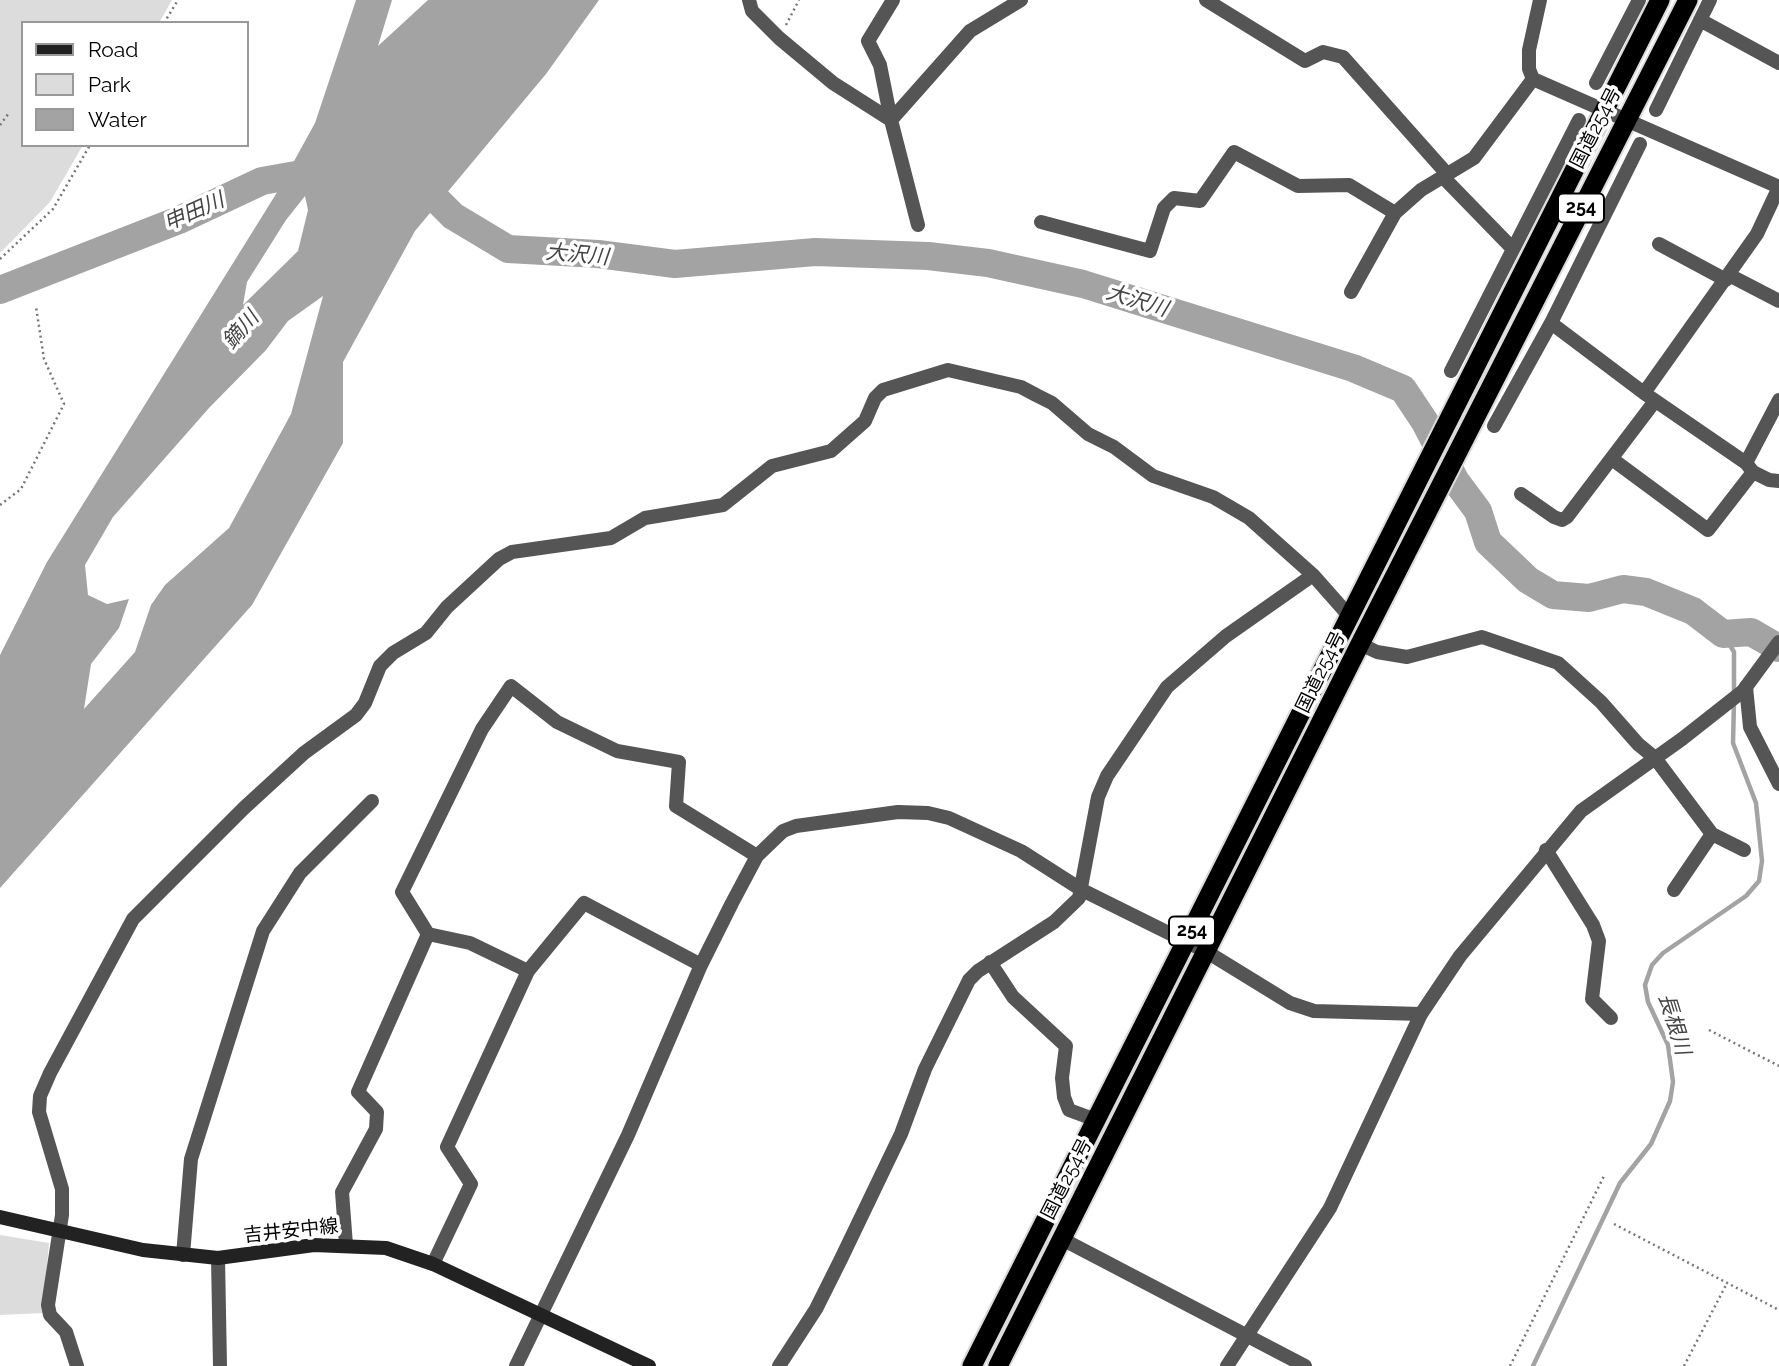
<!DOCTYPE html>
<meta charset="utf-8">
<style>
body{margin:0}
#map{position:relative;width:1779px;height:1366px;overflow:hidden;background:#fff;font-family:Raleway,sans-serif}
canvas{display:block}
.legend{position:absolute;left:21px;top:21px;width:228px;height:126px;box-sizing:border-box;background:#fff;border:2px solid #999;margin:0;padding:9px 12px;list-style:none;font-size:21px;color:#000}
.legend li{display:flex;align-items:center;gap:14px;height:35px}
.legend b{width:35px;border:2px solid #999}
</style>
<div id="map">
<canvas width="1779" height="1366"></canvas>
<ul class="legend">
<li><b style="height:9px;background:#222"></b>Road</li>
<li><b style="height:19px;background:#dcdcdc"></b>Park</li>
<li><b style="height:19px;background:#a3a3a3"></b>Water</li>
</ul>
</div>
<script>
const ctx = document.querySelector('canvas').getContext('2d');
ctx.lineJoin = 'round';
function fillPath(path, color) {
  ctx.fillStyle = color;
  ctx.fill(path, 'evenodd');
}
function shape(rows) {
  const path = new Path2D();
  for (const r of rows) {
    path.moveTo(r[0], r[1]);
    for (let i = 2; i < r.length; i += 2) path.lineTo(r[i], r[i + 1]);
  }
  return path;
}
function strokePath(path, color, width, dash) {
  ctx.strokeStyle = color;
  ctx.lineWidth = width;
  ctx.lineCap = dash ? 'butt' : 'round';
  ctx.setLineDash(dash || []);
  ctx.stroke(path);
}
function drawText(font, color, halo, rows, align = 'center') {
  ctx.font = font + ' Raleway,"Noto Sans JP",sans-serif';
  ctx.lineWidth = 7;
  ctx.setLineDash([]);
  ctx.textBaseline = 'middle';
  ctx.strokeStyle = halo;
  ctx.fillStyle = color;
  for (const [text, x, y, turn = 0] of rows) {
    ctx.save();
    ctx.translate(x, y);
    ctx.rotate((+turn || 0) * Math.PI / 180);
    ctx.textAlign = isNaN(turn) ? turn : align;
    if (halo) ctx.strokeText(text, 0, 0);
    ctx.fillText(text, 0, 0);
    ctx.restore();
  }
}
fillPath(shape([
 [0,0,172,0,159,23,23,23,23,145,83,145,50,202,0,253],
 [0,1235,49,1243,43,1313,0,1315]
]), '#dcdcdc');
fillPath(shape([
 [356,0,392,0,378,46,428,0,599,0,546,74,415,231,343,362,343,443,252,605,0,888,0,655,47,562,276,194,315,123],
 [305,196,308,210,298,251,243,305,247,282,286,220],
 [323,296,291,414,229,528,165,585,151,605,135,652,84,709,91,664,119,628,129,599,107,604,88,595,85,565,113,517,209,408,266,350,288,321]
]), '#a3a3a3');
strokePath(shape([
 [1723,634,1734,652,1734,694],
 [1533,1366,1620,1183,1651,1144,1670,1101,1673,1082,1668,1045,1648,1002,1645,985,1652,965,1663,953,1746,896,1759,881,1762,861,1756,803,1733,743,1734,702]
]), '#a3a3a3', 4.5);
strokePath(shape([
 [414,177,453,216,508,249,598,254,675,264,815,252,928,256,988,263,1083,284,1353,368,1403,389,1425,422,1455,480,1478,511,1488,542,1528,580,1553,595,1589,598,1623,589,1646,592,1693,611,1723,634,1751,632,1779,648],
 [0,290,179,220,262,181,324,170]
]), '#a3a3a3', 28);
const trunk = shape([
 [972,1366,1660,0],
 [998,1366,1360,644,1688,0]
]);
strokePath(trunk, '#dbdbdb', 23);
strokePath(shape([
 [164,23,178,0],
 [786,25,799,0],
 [0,125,9,113],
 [0,259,53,209,90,145],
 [0,505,21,489,64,404,44,359,36,307],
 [1709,1030,1779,1066],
 [1614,1224,1779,1310],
 [1510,1366,1605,1174],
 [1684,1366,1727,1283]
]), '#777', 2.5, [2, 3.5]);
strokePath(shape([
 [749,0,752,11,779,38,833,83,891,120,918,225],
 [1206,0,1305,61,1323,52,1343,57,1448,175],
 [1540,0,1529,50,1529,69,1533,79,1779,187],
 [1700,20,1779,63],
 [1596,83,1639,0],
 [1656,110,1710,0],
 [891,120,970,31,1021,0],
 [891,120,880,65,868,41,893,0],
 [1443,177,1513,249],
 [1041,222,1150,251,1164,208,1174,198,1200,201,1234,152,1298,186,1349,185,1395,213],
 [1659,244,1726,280],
 [1729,275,1779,301],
 [1351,292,1395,213,1421,190,1474,158,1533,79],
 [1551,323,1644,393,1746,463,1753,472,1769,480,1779,481],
 [1451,371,1579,120],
 [1644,393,1757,234,1779,187],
 [1494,426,1551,323,1640,144],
 [1612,459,1708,530,1753,472],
 [1746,463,1779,400],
 [1521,494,1554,517,1562,520,1567,517,1655,401],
 [1360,644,1377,652,1407,657,1482,637,1558,663,1601,702,1638,744,1655,758,1712,834,1744,850],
 [1746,687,1750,727,1779,784],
 [1546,850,1593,925,1599,941,1592,999,1611,1018],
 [1674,890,1712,834],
 [428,934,402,892,482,729,511,686,557,722,617,751,679,762,676,806,757,856],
 [990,962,1013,997,1066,1046,1062,1078,1064,1097,1069,1110,1096,1120],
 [1062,1239,1305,1366],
 [346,1245,342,1192,376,1129,377,1112,358,1092,428,934,470,943,528,971],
 [183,1255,191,1159,263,931,300,873,372,801],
 [218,1258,220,1366],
 [433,1264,471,1184,447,1147,528,971,584,903,701,965],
 [77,1366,66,1332,50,1315,48,1305,62,1215,62,1189,39,1112,40,1096,50,1073,133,919,244,808,304,753,356,715,365,703,380,666,393,653,426,633,447,607,499,559,512,552,611,538,645,518,723,505,772,466,831,451,865,421,875,398,883,390,948,370,1021,387,1038,396,1052,403,1088,434,1114,447,1153,476,1213,497,1249,518,1313,575,1351,618],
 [516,1366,628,1135,701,965,732,903,757,856,783,831,796,826,898,812,928,813,949,818,1021,851,1082,890,1207,952,1290,1003,1314,1011,1421,1014],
 [779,1366,816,1309,841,1259,901,1134,925,1069,969,980,978,971,1054,922,1079,898,1098,797,1107,776,1167,687,1226,636,1313,575]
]), '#555', 14);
strokePath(shape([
 [1227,1366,1330,1208,1421,1014,1460,956,1581,811,1682,739,1743,691,1779,642]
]), '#555', 14);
strokePath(shape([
 [0,1217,143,1250,218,1258,314,1245,386,1248,433,1264,649,1366]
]), '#222', 14);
strokePath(trunk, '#000', 19);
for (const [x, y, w] of [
 [1581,208,46],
 [1192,931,46]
]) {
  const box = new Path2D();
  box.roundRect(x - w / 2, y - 14.5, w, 29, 5);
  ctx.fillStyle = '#fff';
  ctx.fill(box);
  strokePath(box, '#000', 2);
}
drawText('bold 18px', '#000', null, [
 ["254",1581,208],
 ["254",1192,931]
]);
drawText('19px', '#000', '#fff', [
 ["国道254号",1596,128,-63],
 ["国道254号",1321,672,-64],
 ["国道254号",1067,1179,-63],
 ["吉井安中線",291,1231,-6]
]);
drawText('italic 21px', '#444', '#fff', [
 ["申田川",194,212,-24],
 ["大沢川",577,255,5],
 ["大沢川",1137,301,17],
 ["鏑川",241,330,-49],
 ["長根川",1674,1024,73]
]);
</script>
